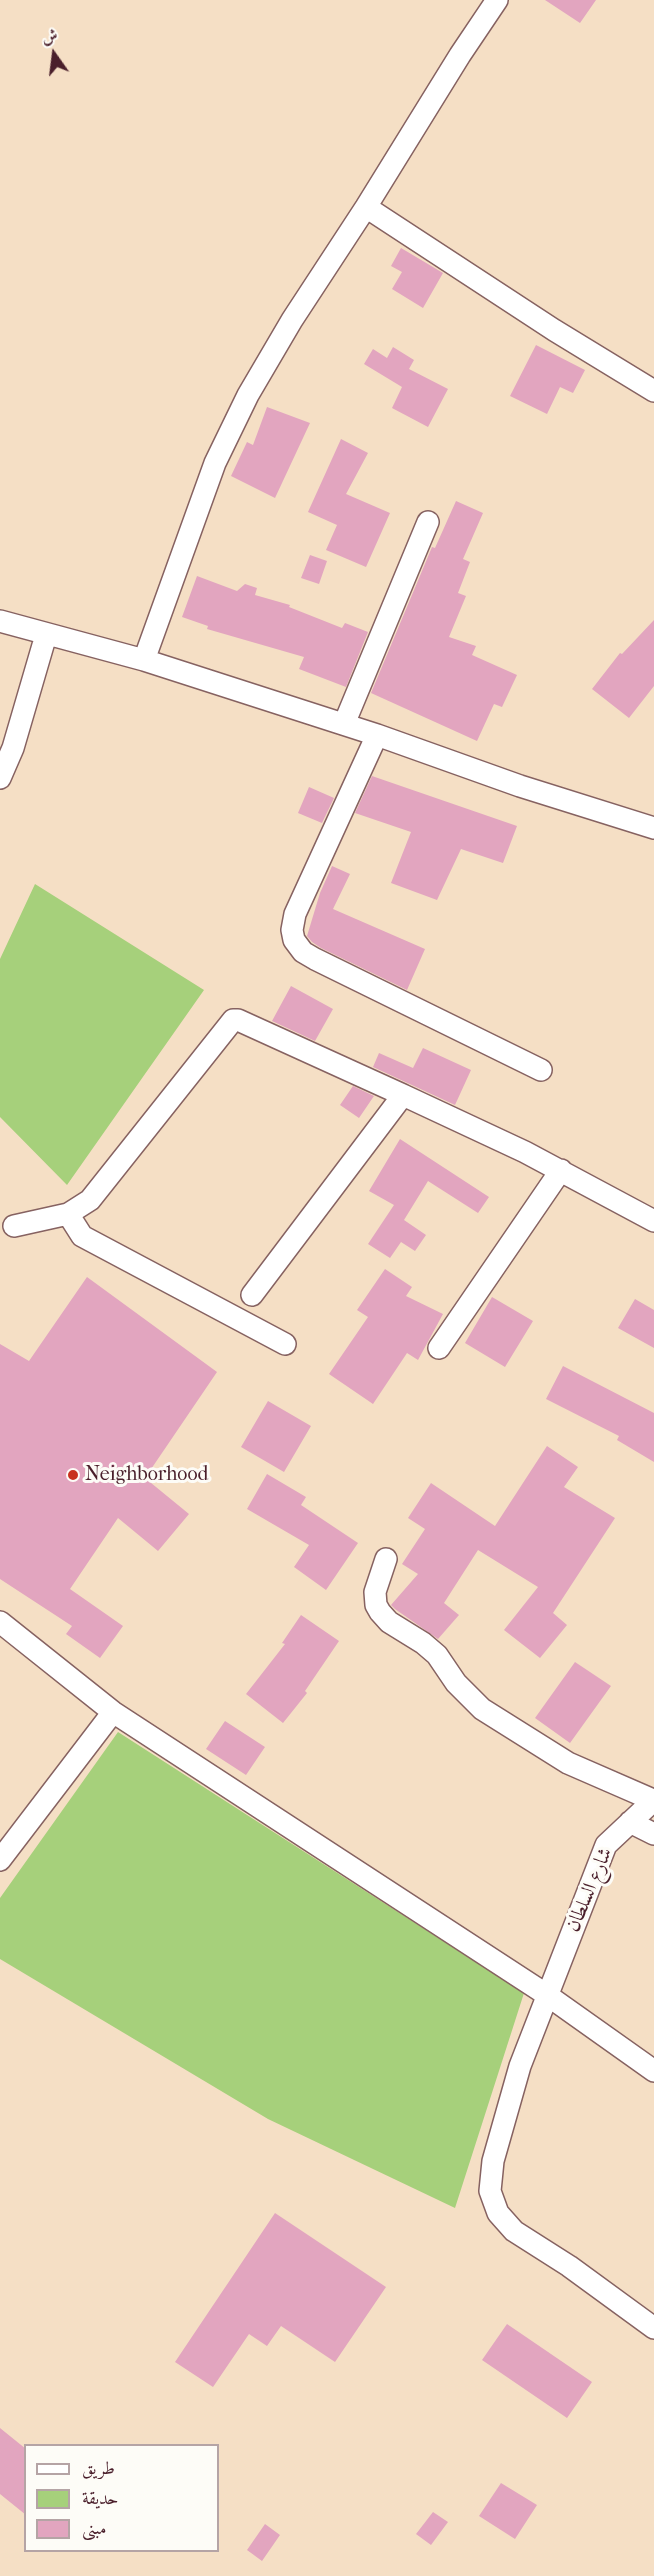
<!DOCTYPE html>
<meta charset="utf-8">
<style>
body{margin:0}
#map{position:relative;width:654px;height:2576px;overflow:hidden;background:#f5dfc5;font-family:"IM FELL French Canon",Amiri,serif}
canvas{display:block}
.legend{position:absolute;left:24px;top:2444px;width:195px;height:108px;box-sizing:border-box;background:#fdfcf7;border:2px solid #b5a4a5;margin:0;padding:8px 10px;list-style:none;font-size:18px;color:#4a1f2b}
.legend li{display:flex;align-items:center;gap:12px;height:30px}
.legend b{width:30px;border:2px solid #b5a4a5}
.north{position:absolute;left:24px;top:24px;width:60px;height:60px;-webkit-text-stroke:4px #fdfcf7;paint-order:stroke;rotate:346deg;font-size:16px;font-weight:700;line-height:24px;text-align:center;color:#4a1f2b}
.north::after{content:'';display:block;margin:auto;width:21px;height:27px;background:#4a1f2b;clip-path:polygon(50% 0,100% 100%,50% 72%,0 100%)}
</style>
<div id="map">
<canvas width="654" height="2576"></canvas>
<ul class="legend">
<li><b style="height:8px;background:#fff"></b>طريق</li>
<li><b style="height:16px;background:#a6d07b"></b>حديقة</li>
<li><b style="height:16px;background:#e2a5bf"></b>مبنى</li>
</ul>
<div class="north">ش</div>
</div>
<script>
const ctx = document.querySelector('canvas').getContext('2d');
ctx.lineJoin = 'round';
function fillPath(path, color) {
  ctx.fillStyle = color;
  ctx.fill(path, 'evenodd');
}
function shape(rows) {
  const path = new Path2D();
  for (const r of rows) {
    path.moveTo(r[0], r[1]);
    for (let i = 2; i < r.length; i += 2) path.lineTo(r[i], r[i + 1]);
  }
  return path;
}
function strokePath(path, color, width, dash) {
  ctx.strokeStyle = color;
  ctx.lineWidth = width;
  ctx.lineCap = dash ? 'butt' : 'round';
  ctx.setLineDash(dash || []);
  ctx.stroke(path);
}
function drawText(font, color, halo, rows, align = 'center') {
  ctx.font = font + ' "IM FELL French Canon",Amiri,serif';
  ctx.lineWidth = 6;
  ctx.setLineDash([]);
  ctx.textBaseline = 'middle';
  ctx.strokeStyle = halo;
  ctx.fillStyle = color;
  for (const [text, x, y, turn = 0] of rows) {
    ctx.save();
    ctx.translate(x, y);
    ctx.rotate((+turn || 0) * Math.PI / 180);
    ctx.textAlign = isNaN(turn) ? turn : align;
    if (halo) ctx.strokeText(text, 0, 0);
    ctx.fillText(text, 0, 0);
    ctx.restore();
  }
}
fillPath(shape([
 [35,884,204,990,67,1185,0,1117,0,959],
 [118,1732,524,1993,455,2208,268,2119,0,1959,0,1898]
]), '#a6d07b');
fillPath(shape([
 [545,0,596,0,580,23],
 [401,248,443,273,423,308,392,289,402,272,391,266],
 [536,345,585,370,573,393,560,387,547,414,510,396],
 [393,347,414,360,409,369,448,389,428,427,392,408,402,387,364,364,373,349,387,358],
 [267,407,310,423,275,498,231,476,247,442,253,445],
 [341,439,368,453,346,494,390,513,366,567,326,550,337,525,308,512],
 [456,501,483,513,463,559,470,562,458,593,466,596,449,637,476,646,472,655,517,675,502,707,494,704,477,741,371,693,432,547,435,548],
 [310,555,327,561,319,584,301,578],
 [197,576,237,591,245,584,257,588,255,595,290,605,289,607,342,628,345,623,368,632,346,687,299,669,304,657,207,629,208,626,182,617],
 [654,620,654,686,629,718,592,689,620,653,622,654],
 [372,776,517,826,503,863,461,849,437,900,391,883,411,832,355,813],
 [309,787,334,798,322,823,298,813],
 [332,866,350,874,333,909,425,949,407,990,321,948,312,942,307,936,320,893],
 [291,986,333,1009,315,1041,272,1021],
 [423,1048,471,1070,455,1105,373,1067,379,1053,413,1068],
 [353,1086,374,1096,359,1118,340,1105],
 [400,1139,489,1197,478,1213,428,1181,404,1220,426,1235,415,1251,401,1242,390,1258,368,1244,394,1205,369,1191],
 [385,1269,412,1287,406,1296,443,1314,418,1360,407,1353,373,1404,329,1374,368,1317,357,1310],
 [87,1277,217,1372,145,1478,189,1514,158,1551,118,1518,70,1589,123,1626,100,1658,66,1634,72,1626,0,1579,0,1344,29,1361],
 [492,1297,533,1321,505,1367,465,1343],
 [635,1299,654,1310,654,1348,618,1328],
 [563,1366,654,1413,654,1462,617,1440,619,1436,546,1399],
 [268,1401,311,1426,284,1472,241,1447],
 [547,1446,578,1467,564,1487,615,1518,553,1613,567,1625,540,1658,504,1630,538,1587,478,1550,444,1603,459,1615,438,1639,395,1609,391,1605,418,1574,402,1564,425,1529,408,1518,431,1483,495,1526],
 [267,1474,306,1497,301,1505,358,1543,326,1590,294,1567,309,1545,247,1509],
 [301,1615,339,1641,305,1691,307,1693,283,1723,246,1694,285,1644,282,1643],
 [575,1662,611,1686,570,1743,535,1718],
 [225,1721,265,1747,246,1775,206,1749],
 [275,2213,386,2287,335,2362,281,2326,267,2346,249,2334,213,2387,175,2362],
 [507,2324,592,2382,567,2418,482,2360],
 [0,2428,26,2449,26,2515,0,2494],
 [501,2483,537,2505,515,2539,479,2516],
 [433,2512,448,2522,431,2545,416,2534],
 [265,2524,280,2535,262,2561,247,2550]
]), '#e2a5bf');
const minor = shape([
 [366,207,554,330,654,391],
 [0,621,144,660,377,735,520,786,654,828],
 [144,660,215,463,248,395,292,320,366,207,460,55,497,0],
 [344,724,428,522],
 [377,735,295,914,292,930,294,940,303,952,315,959,541,1070],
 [0,778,13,748,46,635],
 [68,1214,82,1236,285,1344],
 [14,1226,68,1214,90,1200,233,1020,238,1020,403,1095],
 [252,1295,403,1095,525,1152,654,1221],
 [439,1348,561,1170],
 [386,1559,375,1592,376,1605,380,1612,389,1622,423,1643,437,1655,456,1683,482,1709,568,1763,653,1800],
 [0,1622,113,1712,547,1995,654,2071],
 [654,1800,606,1845,520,2066,493,2161,490,2191,498,2213,514,2231,569,2266,654,2328],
 [630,1822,654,1834],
 [0,1860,113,1712]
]);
strokePath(minor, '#866261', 24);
strokePath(minor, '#fff', 21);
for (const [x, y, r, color] of [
 [73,1475,6,"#c8321e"]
]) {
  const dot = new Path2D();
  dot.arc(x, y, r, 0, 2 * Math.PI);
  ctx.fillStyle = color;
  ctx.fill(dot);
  strokePath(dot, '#fdfcf7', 2);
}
drawText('20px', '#4a1f2b', '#fdfcf7', [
 ["Neighborhood",85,1475]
], 'left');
drawText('20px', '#4a1f2b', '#fdfcf7', [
 ["شارع السلطان",590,1890,-67]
]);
</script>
